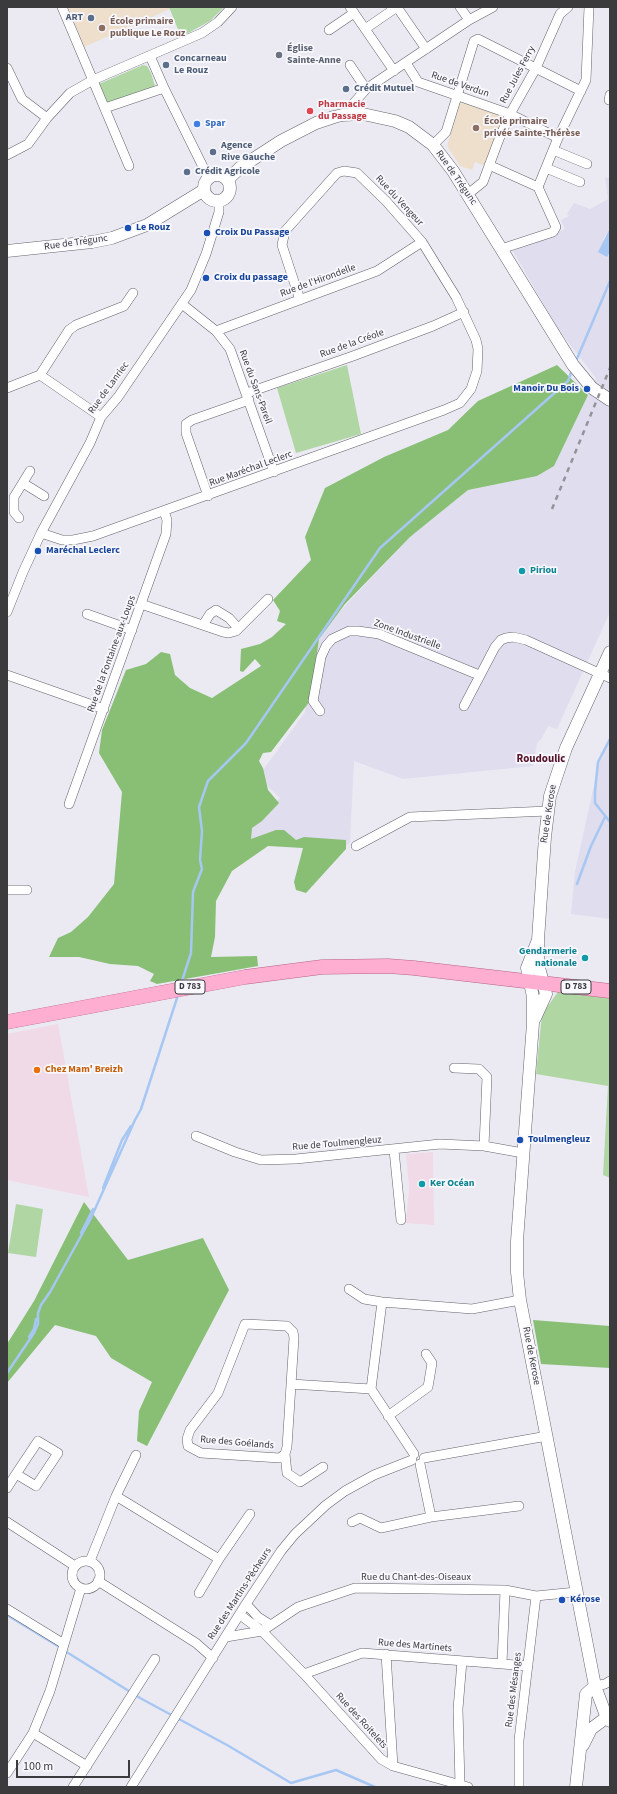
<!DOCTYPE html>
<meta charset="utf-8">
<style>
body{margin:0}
#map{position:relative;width:617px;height:1794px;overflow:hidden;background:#ebeaf3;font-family:"Source Sans 3",sans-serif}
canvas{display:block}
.frame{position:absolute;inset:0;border:8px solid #3b3b3e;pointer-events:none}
.scale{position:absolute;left:16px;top:1760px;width:114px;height:18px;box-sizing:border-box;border:2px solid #3b3b3e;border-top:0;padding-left:5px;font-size:12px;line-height:14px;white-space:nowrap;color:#3b3b3e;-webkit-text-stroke:3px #f8f8fe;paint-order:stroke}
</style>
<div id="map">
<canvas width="617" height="1794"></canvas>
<div class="frame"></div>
<div class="scale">100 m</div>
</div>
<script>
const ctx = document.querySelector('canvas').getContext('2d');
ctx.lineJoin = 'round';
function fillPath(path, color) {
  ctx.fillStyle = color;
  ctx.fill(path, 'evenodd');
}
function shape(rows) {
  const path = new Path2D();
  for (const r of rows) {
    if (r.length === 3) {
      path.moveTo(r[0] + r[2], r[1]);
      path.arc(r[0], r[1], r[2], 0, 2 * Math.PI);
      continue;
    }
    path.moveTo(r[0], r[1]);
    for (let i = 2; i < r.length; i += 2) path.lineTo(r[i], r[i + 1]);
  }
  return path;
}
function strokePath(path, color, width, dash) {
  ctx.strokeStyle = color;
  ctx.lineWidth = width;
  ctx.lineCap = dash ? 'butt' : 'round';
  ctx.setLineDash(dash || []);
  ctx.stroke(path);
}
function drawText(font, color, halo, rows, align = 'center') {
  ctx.font = font + ' "Source Sans 3",sans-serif';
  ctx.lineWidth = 3.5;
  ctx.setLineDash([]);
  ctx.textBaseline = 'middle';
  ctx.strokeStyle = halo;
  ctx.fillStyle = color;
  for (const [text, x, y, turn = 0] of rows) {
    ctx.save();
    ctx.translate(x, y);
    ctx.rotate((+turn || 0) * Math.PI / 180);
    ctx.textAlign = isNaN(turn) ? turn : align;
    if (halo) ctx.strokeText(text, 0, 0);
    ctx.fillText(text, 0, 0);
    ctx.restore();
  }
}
fillPath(shape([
 [58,1024,89,1197,7,1180,7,1034],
 [433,1152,434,1225,406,1223,409,1188,406,1154]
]), '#f1dae7');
fillPath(shape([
 [610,177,610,228,603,239,607,257,610,252,610,612,557,729,548,726,542,738,537,743,533,766,403,779,354,761,350,842,338,854,261,842,238,842,280,798,258,777,305,712,313,640,410,537,468,490,537,476,554,466,596,378,558,329,513,251,565,229,561,220,569,216,567,214,574,203,590,209,608,199,605,178],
 [610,737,610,919,571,914,575,872,601,753]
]), '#dfddee');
fillPath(shape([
 [68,7,169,7,170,9,84,47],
 [463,102,502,115,504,118,485,166,475,162,472,170,460,166,447,146,460,104]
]), '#eedfcc');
fillPath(shape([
 [169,7,224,7,210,21,181,37],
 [143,65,147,66,151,73,155,86,150,90,108,104,105,102,99,84],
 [347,365,361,434,296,453,277,388],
 [558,992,610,998,610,1178,603,1175,608,1086,536,1074,542,1014],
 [16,1204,43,1209,36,1257,8,1253]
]), '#b0d6a4');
fillPath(shape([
 [557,365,588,395,554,466,537,476,468,490,410,537,345,604,319,639,310,701,271,752,263,753,259,761,263,768,268,790,279,803,262,821,252,828,251,839,276,830,284,830,296,840,304,837,346,840,346,849,306,893,296,890,294,882,303,848,268,846,232,871,216,901,215,937,211,957,257,956,258,966,157,984,150,981,154,974,138,966,110,964,79,957,49,957,58,938,71,932,88,917,114,884,122,792,99,753,102,730,126,670,146,664,161,652,170,654,175,675,190,688,212,698,261,666,255,659,243,672,240,671,241,649,260,644,272,637,286,624,277,621,280,611,273,600,311,560,305,537,325,488,384,457,448,430,478,401],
 [84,1202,128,1260,203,1238,229,1290,147,1446,137,1441,139,1411,152,1382,111,1358,96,1336,55,1325,7,1383,7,1344,34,1301],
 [533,1320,610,1326,610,1368,541,1364]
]), '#88bf75');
fillPath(shape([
 [610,228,610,252,607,257,598,252]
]), '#a7c7f3');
strokePath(shape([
 [576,361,610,281],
 [610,739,598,762,595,791,595,803,610,822],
 [577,884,591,846,605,817],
 [181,984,191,953,193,892,202,869,200,860,202,831,199,807,208,781,246,743,380,548,568,381,572,370],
 [103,1188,122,1140,131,1126],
 [81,1233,93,1209],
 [29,1337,34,1329,36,1319],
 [7,1373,34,1333,38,1324,38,1313,41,1305,50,1292,91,1218,135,1120,141,1109,178,995],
 [7,1615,61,1648],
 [65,1651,140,1698,227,1745,291,1783,336,1770,375,1787]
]), '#a7c7f3', 2.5);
const street = shape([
 [62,7,129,166],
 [350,7,394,71],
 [397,7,426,49],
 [460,7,469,20],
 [365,29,397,7],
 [329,30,354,13],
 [150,56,164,88,209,179],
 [406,63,418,82,510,114,558,138],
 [350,65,366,89],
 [7,68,22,99,47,118],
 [609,100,610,95],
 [105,108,164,88],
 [351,114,353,104,366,89,469,20,493,7],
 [433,145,446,132,474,41,478,39,581,91],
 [553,150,587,164],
 [7,155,28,144,47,118,70,93,93,80,202,33,218,22,232,7],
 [489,165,538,187,556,227,553,232,501,249],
 [546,168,580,182],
 [538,187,558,138,586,80,589,7],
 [468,194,483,182,499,139,510,114,536,68,560,14,568,7],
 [182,304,216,331,230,349,274,472],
 [216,331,377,271,422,242],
 [40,375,69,330,76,325,124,306,133,293],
 [40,375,101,417],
 [7,388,40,375],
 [247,393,353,356,433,326,464,312],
 [23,483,44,496],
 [208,496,186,433,186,424,192,420,249,400],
 [19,518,14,512,14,497,30,471],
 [41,533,62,540,73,540,93,536,444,410,460,403,471,389,477,371,478,349,476,340,456,297,422,242,386,201,357,173,344,171,337,173,285,231,282,245,300,300],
 [141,604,223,632,229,633,236,631,268,599],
 [7,612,23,572,41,533,90,443,101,417,118,397,191,290,206,254,219,212,219,201],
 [87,614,132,630],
 [203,625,210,614,216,610,229,618,238,628],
 [7,675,104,709],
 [464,706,495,647,501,640,506,638,513,637,526,640,610,678],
 [320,711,313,701,321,657,326,646,332,639,349,631,358,631,379,634,479,675],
 [69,804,166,534,167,520,164,511],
 [356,846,410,817,548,811],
 [7,890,27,890],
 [454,1068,479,1069,487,1077,484,1146],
 [196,1136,235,1152,261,1160,296,1159,440,1144,484,1146,523,1153],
 [394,1150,401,1220],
 [349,1289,364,1299,382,1302,472,1309,520,1300],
 [382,1302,371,1389,414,1454],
 [245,1324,287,1326,293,1332,294,1338,287,1447,285,1454,280,1458,201,1453,188,1446,187,1439,190,1430,218,1393,245,1324],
 [291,1384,371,1389],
 [388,1416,428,1387,432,1363,426,1354],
 [285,1454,287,1473,300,1482,323,1467],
 [424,1458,547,1436],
 [7,1488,16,1474,38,1441,58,1453,36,1486,16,1474],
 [116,1496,219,1559],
 [431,1517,519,1506],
 [7,1522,75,1566],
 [352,1522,360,1518,381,1528,431,1517,420,1464],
 [90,1561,116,1496,136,1455],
 [86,1575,14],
 [98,1581,196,1643,213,1658],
 [199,1593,219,1559,250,1514],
 [246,1604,258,1617,269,1624],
 [7,1609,64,1644],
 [240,1615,262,1631,304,1674,381,1759,393,1766,468,1787],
 [226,1637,262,1631,298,1607,355,1588,505,1590,536,1596,576,1592],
 [386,1654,393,1766],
 [502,1664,505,1590],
 [304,1674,362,1653,528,1666],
 [595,1686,605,1684,610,1681],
 [33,1733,87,1766],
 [7,1773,33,1733,50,1691,81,1588],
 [460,1785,458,1709,462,1661],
 [73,1787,155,1659],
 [131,1787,246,1604,281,1551,295,1534,326,1505,345,1491,374,1475,412,1460],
 [519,1787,519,1740,536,1596]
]);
const secondary = shape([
 [217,188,13],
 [227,180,241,167,281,141,316,123,334,117,342,115,363,114,395,121,409,127,433,145,453,171,573,365,592,388,610,400],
 [7,251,92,242,112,238,147,225,204,190],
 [538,940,527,968,533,997,533,1023,517,1241,517,1272,520,1300,595,1686,605,1713,610,1721],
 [535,1018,546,994,538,964,538,940,545,837,550,796,566,748,610,652],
 [583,1745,591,1729,607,1717],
 [576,1787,586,1694,595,1686]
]);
const primary = shape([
 [7,1022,245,977,322,967,388,966,414,968,610,991]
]);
strokePath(street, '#64636b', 10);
strokePath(secondary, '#64636b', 13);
strokePath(primary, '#b8638a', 15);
strokePath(street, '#fff', 9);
strokePath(secondary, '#fff', 12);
strokePath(primary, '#fdaed1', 14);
strokePath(shape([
 [552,509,610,368]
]), '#939399', 2.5, [5, 5]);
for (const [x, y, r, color] of [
 [91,18,4,"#5c6f8a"],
 [102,28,4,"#8d6e63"],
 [279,55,4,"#6b7280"],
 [166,65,4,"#5c6f8a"],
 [346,89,4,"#5c6f8a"],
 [310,111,4,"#e0444e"],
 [197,124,4,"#3f7fe0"],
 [476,128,4,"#8d6e63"],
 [213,152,4,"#5c6f8a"],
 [187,172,4,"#5c6f8a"],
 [128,228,4,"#1a4fb4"],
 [207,233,4,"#1a4fb4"],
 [206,278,4,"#1a4fb4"],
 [587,389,4,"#1a4fb4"],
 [38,551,4,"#1a4fb4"],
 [522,571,4,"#0f9aa8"],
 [585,958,4,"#0f9aa8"],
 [37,1070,4,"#e8710a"],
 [520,1140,4,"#1a4fb4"],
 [422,1184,4,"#0f9aa8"],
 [562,1600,4,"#1a4fb4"]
]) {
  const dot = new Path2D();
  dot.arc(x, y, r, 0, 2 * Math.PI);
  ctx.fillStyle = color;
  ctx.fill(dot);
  strokePath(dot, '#f8f8fe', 1.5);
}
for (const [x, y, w] of [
 [190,987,30],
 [576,987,30]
]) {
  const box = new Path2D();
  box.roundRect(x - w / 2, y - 7, w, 14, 3);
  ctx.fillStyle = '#f8f8fe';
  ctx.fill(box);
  strokePath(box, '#3b3b3e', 1);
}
drawText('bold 9px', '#3b3b3e', null, [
 ["D 783",190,987],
 ["D 783",576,987]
]);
drawText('bold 10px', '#4e5e75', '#f8f8fe', [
 ["ART",83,18,"right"],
 ["Concarneau",174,59],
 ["Le Rouz",174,71],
 ["Crédit Mutuel",354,89],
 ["Agence",221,146],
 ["Rive Gauche",221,158],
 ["Crédit Agricole",195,172]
], 'left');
drawText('bold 10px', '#785e54', '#f8f8fe', [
 ["École primaire",110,22],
 ["publique Le Rouz",110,34],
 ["École primaire",484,122],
 ["privée Sainte-Thérèse",484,134]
], 'left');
drawText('bold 10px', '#5b616d', '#f8f8fe', [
 ["Église",287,49],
 ["Sainte-Anne",287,61]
], 'left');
drawText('10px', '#3b3b3e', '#f8f8fe', [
 ["Rue Jules Ferry",518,75,-62],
 ["Rue de Verdun",460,85,19],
 ["Rue de Trégunc",456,178,55],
 ["Rue du Vengeur",399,201,47],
 ["Rue de Trégunc",76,243,-8],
 ["Rue de l'Hirondelle",318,281,-20],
 ["Rue de la Créole",352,344,-20],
 ["Rue du Sans-Pareil",255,387,70],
 ["Rue de Lanriec",109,388,-54],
 ["Rue Maréchal Leclerc",251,469,-20],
 ["Zone Industrielle",407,635,20],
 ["Rue de la Fontaine-aux-Loups",112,654,-70],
 ["Rue de Kerose",549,814,-81],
 ["Rue de Toulmengleuz",337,1144,-5],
 ["Rue de Kerose",531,1356,79],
 ["Rue des Goélands",237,1443,5],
 ["Rue du Chant-des-Oiseaux",416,1578],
 ["Rue des Martins-Pêcheurs",240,1594,-57],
 ["Rue des Martinets",415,1646,5],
 ["Rue des Mésanges",514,1690,-83],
 ["Rue des Roitelets",361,1721,48]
]);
drawText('bold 10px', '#be3a42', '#f8f8fe', [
 ["Pharmacie",318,105],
 ["du Passage",318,117]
], 'left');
drawText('bold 10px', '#366cbe', '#f8f8fe', [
 ["Spar",205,124]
], 'left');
drawText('bold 10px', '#164399', '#f8f8fe', [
 ["Le Rouz",136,228],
 ["Croix Du Passage",215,233],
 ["Croix du passage",214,278],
 ["Manoir Du Bois",579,389,"right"],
 ["Maréchal Leclerc",46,551],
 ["Toulmengleuz",528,1140],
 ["Kérose",570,1600]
], 'left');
drawText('bold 10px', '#0d838f', '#f8f8fe', [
 ["Piriou",530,571],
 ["Gendarmerie",577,952,"right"],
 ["nationale",577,964,"right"],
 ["Ker Océan",430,1184]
], 'left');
drawText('bold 10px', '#c56008', '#f8f8fe', [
 ["Chez Mam' Breizh",45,1070]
], 'left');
drawText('bold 11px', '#551126', '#f8f8fe', [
 ["Roudoulic",541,760]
]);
</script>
